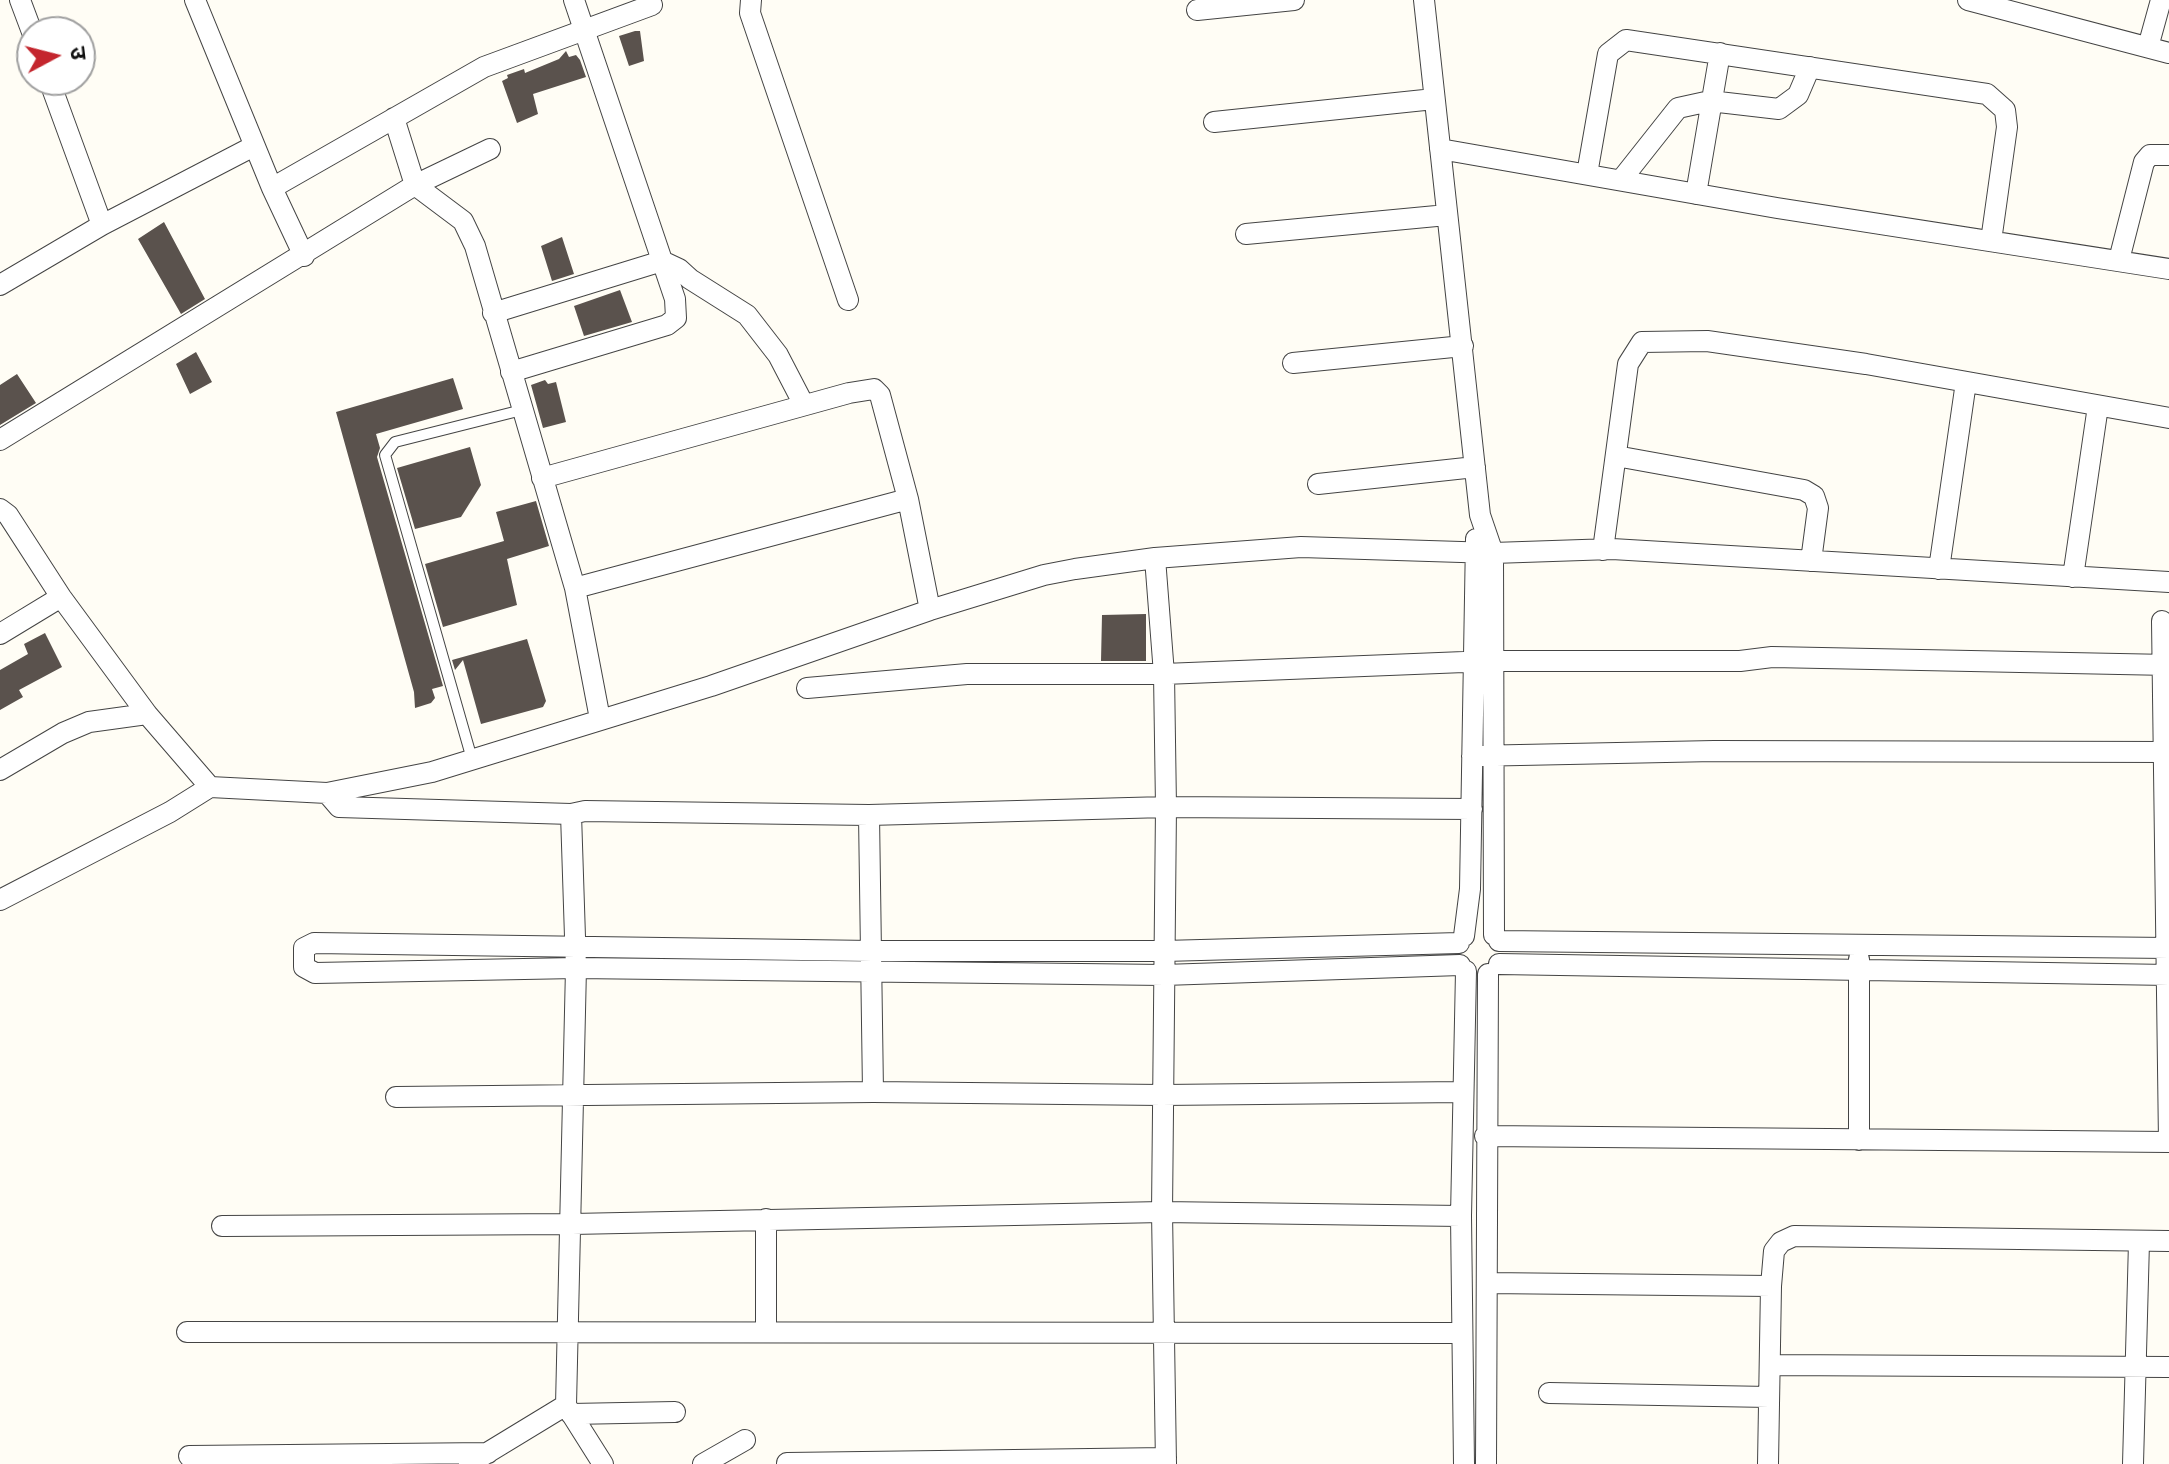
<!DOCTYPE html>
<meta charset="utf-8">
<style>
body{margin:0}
#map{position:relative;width:2169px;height:1464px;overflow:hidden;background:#fffdf5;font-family:Bitter,"Noto Sans Devanagari",serif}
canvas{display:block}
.north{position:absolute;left:16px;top:16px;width:80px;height:80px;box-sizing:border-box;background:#fff;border:2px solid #a0a0a0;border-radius:50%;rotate:83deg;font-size:22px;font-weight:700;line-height:32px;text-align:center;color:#111}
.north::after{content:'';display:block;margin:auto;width:28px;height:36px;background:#c4262e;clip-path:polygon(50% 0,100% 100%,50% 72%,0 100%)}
</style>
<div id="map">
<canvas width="2169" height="1464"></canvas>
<div class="north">उ</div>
</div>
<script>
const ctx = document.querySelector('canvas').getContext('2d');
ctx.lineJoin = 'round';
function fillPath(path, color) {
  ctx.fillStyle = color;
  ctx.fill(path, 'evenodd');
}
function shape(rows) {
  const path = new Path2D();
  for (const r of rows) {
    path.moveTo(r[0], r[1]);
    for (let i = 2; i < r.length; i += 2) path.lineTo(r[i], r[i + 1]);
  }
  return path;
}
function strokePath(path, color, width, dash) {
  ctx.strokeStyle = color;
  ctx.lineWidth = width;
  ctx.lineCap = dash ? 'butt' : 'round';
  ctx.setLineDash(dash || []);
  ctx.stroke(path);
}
fillPath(shape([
 [635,31,640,31,644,61,629,66,619,36],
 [566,51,569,57,576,55,580,60,586,77,533,94,538,114,517,123,502,81,508,78,507,75,524,69,525,73,559,59],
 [164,222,205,299,181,314,138,239],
 [562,237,574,274,552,281,541,246],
 [620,290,632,322,584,336,574,306],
 [196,352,212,382,190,394,176,364],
 [17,374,36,403,0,425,0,385],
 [453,378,463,409,376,434,380,448,377,457,443,686,432,689,435,698,431,703,415,708,414,692,336,412],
 [545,380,548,384,556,382,566,422,543,428,531,385],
 [470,447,481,485,461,517,415,529,397,468],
 [536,501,549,546,507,559,517,605,443,627,425,564,504,541,496,512],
 [1146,614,1146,661,1101,661,1102,615],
 [45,633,62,667,19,690,23,697,0,710,0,670,28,654,24,644],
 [527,639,546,701,543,707,481,724,463,660,455,670,452,660]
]), '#5a524d');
const service = shape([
 [472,759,385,455,395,442,522,410]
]);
const minor = shape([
 [20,0,32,32],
 [195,0,272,188,304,256],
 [751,0,750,13,848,300],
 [1424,0,1480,515,1493,553,1494,935],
 [1968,0,2169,53],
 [1197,10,1294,0],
 [2148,47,2161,0],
 [49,80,102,225],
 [394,118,415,185,463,221,475,246,575,588,600,719],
 [1214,122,1434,99],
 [1440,149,1777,208,2169,269],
 [1587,174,1608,54,1626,40,1987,94,2005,110,2007,127,1991,241],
 [1621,180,1678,108,1710,101,1779,109,1798,95,1810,67],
 [272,188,484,67,652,5],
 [1696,194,1720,53],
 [1246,234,1447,215],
 [2119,260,2144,162,2150,155,2169,155],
 [0,285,102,225,254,146],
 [493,313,662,261,679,269,690,279,747,315,778,355,804,405],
 [1293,363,1463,346],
 [511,372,667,325,676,318,675,299,574,0],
 [0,440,415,185,490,149],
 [1616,456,1804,490,1814,496,1818,508,1811,561],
 [542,478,849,393,874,389,880,395,908,499,930,610],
 [1318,484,1475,467],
 [0,509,8,515,61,597,147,714,210,787],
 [1603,550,1628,364,1642,342,1707,341,1866,364,2169,418],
 [1155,558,1164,674,1166,807,1162,1212,1166,1464],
 [1939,569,1966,382],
 [2073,577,2098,406],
 [575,588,908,499],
 [0,634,61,597],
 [807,688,967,674,1164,674,1489,661,1740,661,1772,657,2169,665],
 [1472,756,1714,751,2169,752],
 [0,770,63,733,89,722,147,714],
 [327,793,339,807,571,814,585,811,869,815,1166,807,1472,809],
 [869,815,873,1092],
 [0,900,170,812,210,787,327,793,432,772,711,686,930,610,1044,575,1075,569,1155,558,1301,547,1493,553,1612,549,2169,582],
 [1464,936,1470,889,1476,539],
 [1499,941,2169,948],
 [1459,943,1164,951,872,951,314,943,304,948,304,967,315,973,576,968,1164,975,1460,965],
 [1859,959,1859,1140],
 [1499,964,2169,975],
 [396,1097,873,1092,1162,1095,1463,1092],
 [1485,1136,2169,1142,2162,621],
 [222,1226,572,1224,1162,1212,1461,1216],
 [1487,1283,1771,1286],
 [766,1331,766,1219],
 [187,1332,1462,1333],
 [1770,1365,2169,1367],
 [1549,1393,1769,1397],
 [567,1407,603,1464],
 [571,1414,675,1412],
 [189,1456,488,1453],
 [787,1463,1166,1458],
 [469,1464,566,1405,576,968,571,814],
 [703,1464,745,1440],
 [1464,1464,1461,1216,1466,971],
 [1486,1464,1488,974],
 [1768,1464,1771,1286,1774,1251,1781,1242,1794,1236,2169,1241],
 [2133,1464,2139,1242]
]);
strokePath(service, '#444', 12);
strokePath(minor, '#444', 22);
strokePath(service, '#fff', 10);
strokePath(minor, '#fff', 20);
</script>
